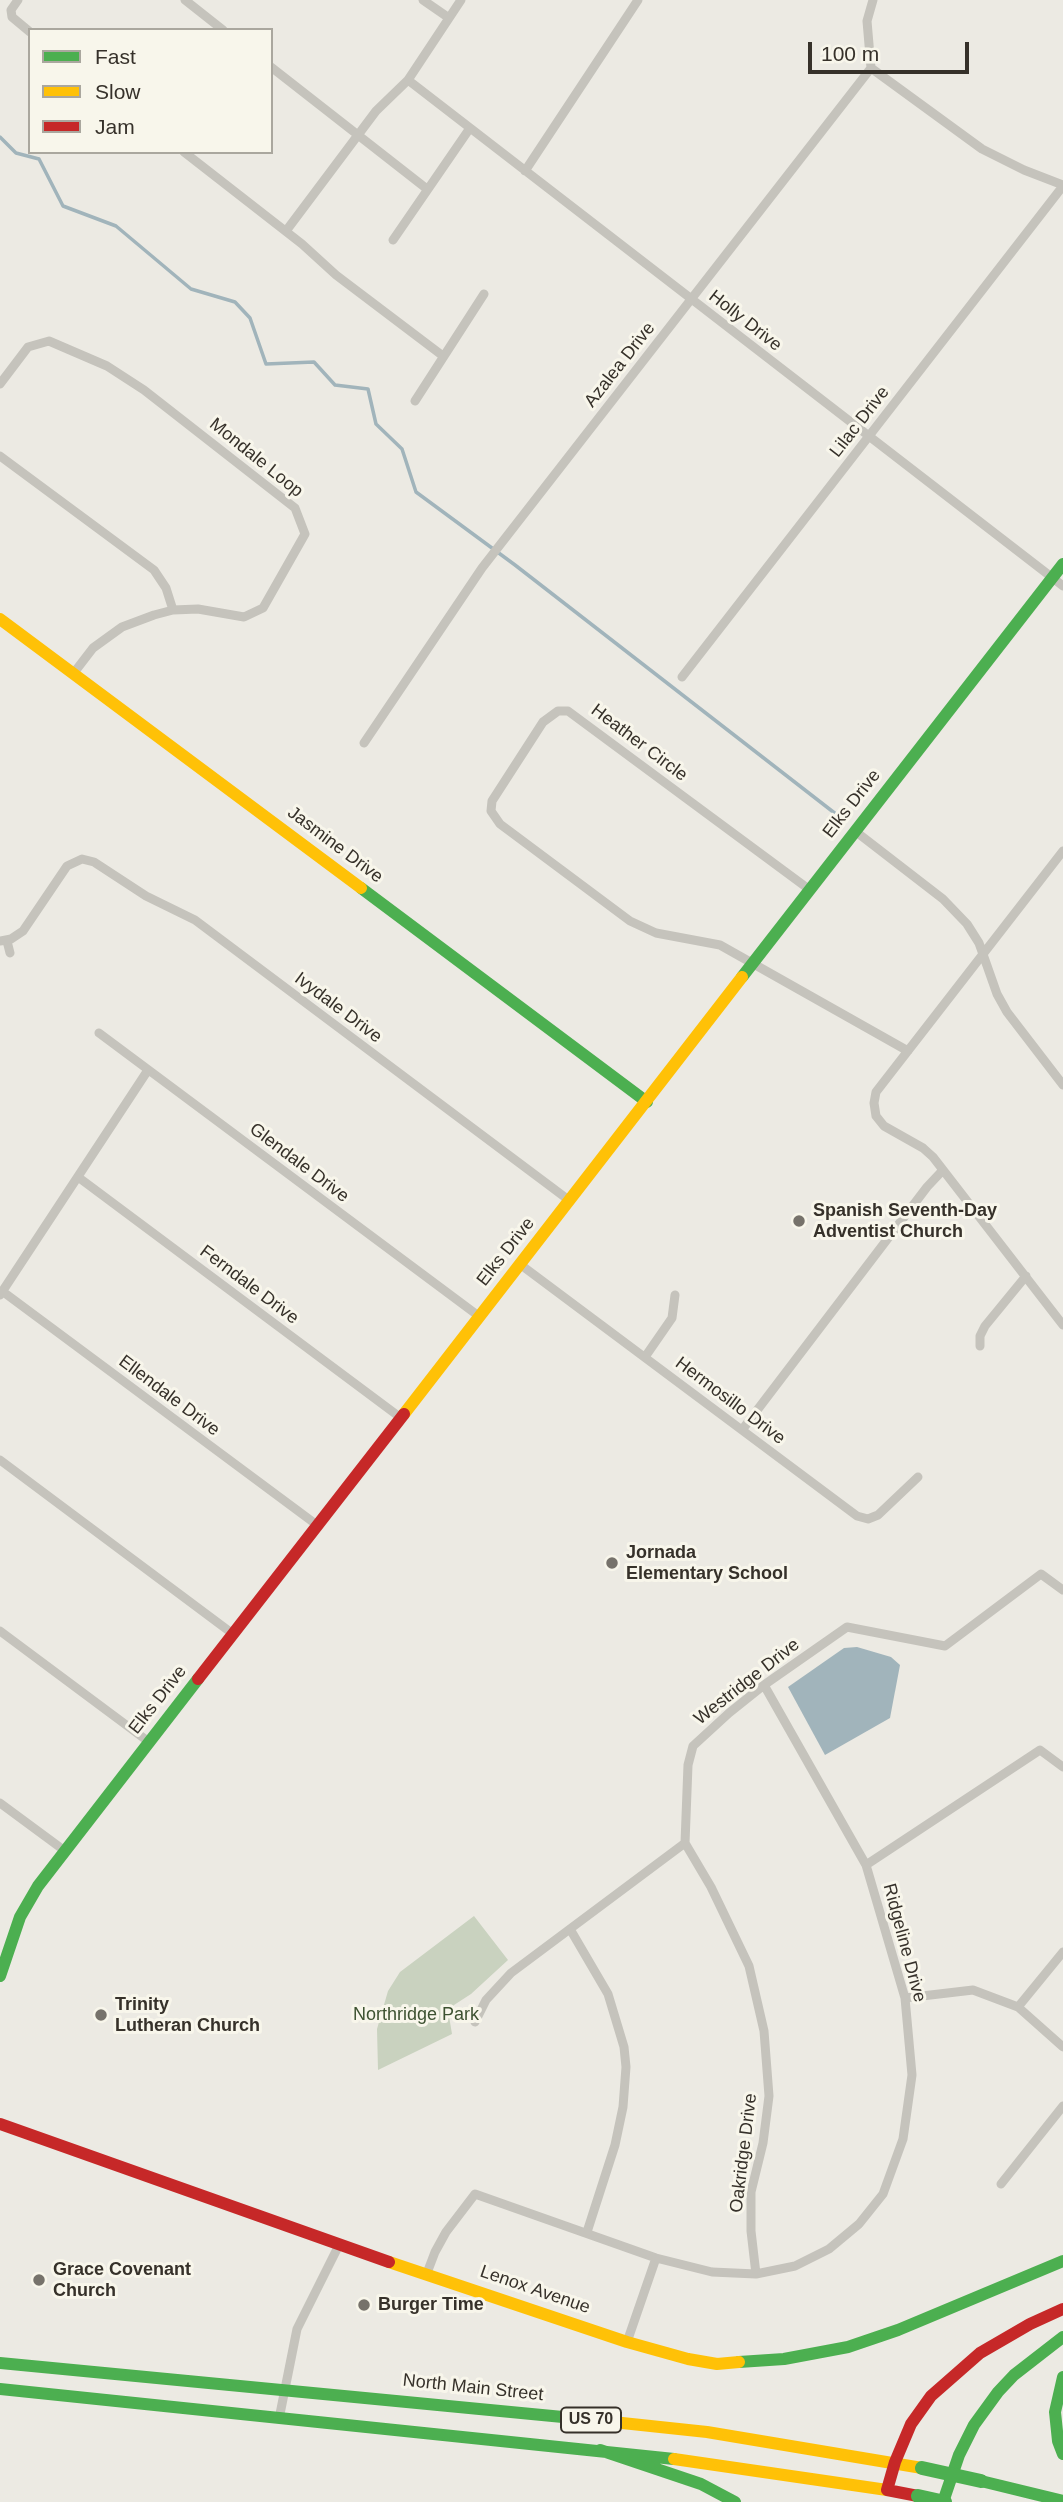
<!DOCTYPE html>
<style>
body{margin:0}
#map{position:relative;width:1063px;height:2502px;overflow:hidden;background:#eceae3;font-family:Arial,sans-serif}
canvas{display:block}
.legend{position:absolute;left:28px;top:28px;width:245px;height:126px;box-sizing:border-box;background:#f8f6eb;border:2px solid #aaa79e;margin:0;padding:9px 12px;list-style:none;font-size:21px;color:#36312a}
.legend li{display:flex;align-items:center;gap:14px;height:35px}
.legend b{width:35px;border:2px solid #aaa79e}
.scale{position:absolute;left:808px;top:42px;width:161px;height:32px;box-sizing:border-box;border:4px solid #36312a;border-top:0;padding-left:9px;font-size:21px;line-height:24px;white-space:nowrap;color:#36312a;-webkit-text-stroke:5px #f8f6eb;paint-order:stroke}
</style>
<div id="map">
<canvas width="1063" height="2502"></canvas>
<ul class="legend">
<li><b style="height:9px;background:#4caf50"></b>Fast</li>
<li><b style="height:9px;background:#ffc107"></b>Slow</li>
<li><b style="height:9px;background:#c62828"></b>Jam</li>
</ul>
<div class="scale">100 m</div>
</div>
<script>
const ctx = document.querySelector('canvas').getContext('2d');
ctx.lineJoin = 'round';
function fillPath(path, color) {
  ctx.fillStyle = color;
  ctx.fill(path, 'evenodd');
}
function shape(rows) {
  const path = new Path2D();
  for (const r of rows) {
    path.moveTo(r[0], r[1]);
    for (let i = 2; i < r.length; i += 2) path.lineTo(r[i], r[i + 1]);
  }
  return path;
}
function strokePath(path, color, width, dash) {
  ctx.strokeStyle = color;
  ctx.lineWidth = width;
  ctx.lineCap = dash ? 'butt' : 'round';
  ctx.setLineDash(dash || []);
  ctx.stroke(path);
}
function drawText(font, color, halo, rows, align = 'center') {
  ctx.font = font + ' Arial,sans-serif';
  ctx.lineWidth = 6;
  ctx.setLineDash([]);
  ctx.textBaseline = 'middle';
  ctx.strokeStyle = halo;
  ctx.fillStyle = color;
  for (const [text, x, y, turn = 0] of rows) {
    ctx.save();
    ctx.translate(x, y);
    ctx.rotate((+turn || 0) * Math.PI / 180);
    ctx.textAlign = isNaN(turn) ? turn : align;
    if (halo) ctx.strokeText(text, 0, 0);
    ctx.fillText(text, 0, 0);
    ctx.restore();
  }
}
fillPath(shape([
 [474,1916,508,1960,471,1994,454,2005,449,2016,452,2034,378,2070,377,2029,388,1991,400,1972]
]), '#c9d2bf');
fillPath(shape([
 [857,1647,891,1657,900,1665,890,1718,825,1755,788,1687,844,1648]
]), '#a1b4bb');
strokePath(shape([
 [0,137,16,153,39,159,63,206,116,226,191,289,235,302,250,318,266,364,314,362,335,385,368,389,376,424,402,449,416,492,515,565,841,818]
]), '#a1b4bb', 3.5);
strokePath(shape([
 [18,0,11,10,12,17,30,32],
 [185,0,223,30],
 [423,0,449,18],
 [271,67,427,189],
 [871,68,982,149,1024,170,1063,185],
 [871,68,867,21,873,0],
 [408,80,1063,586],
 [184,152,302,244,336,275,443,356],
 [525,171,638,0],
 [286,231,376,111,408,80,461,0],
 [393,240,470,128],
 [0,384,28,347,49,341,107,366,144,390,295,508,305,534,263,608,244,617,198,609,173,610,154,615,122,627,93,648,73,674],
 [415,401,484,294],
 [0,456,154,570,166,588,173,610],
 [682,677,1063,186],
 [364,743,482,568,871,68],
 [855,831,943,899,967,924,979,943,997,994,1007,1012,1063,1085],
 [1063,851,876,1092,874,1103,876,1116,884,1126,923,1148,933,1157,1063,1325],
 [810,890,568,711,558,711,543,722,492,801,491,811,500,824,630,921,656,933,720,945,908,1051],
 [0,941,11,939,23,931,67,866,82,859,94,862,146,896,195,920,570,1201],
 [7,941,10,953],
 [99,1033,480,1317],
 [78,1177,401,1418],
 [521,1265,857,1516,868,1519,878,1515,918,1477],
 [2,1291,317,1525],
 [0,1295,148,1070],
 [980,1346,980,1336,985,1326,1026,1276],
 [645,1357,672,1318,675,1295],
 [742,1430,927,1187,943,1170],
 [0,1460,233,1634],
 [0,1631,149,1742],
 [0,1803,65,1851],
 [685,1843,711,1887,749,1966,764,2031,769,2096,763,2143,751,2192,751,2231,756,2274],
 [866,1865,1040,1750,1063,1767],
 [570,1929,608,1994,624,2047,626,2067,623,2107,615,2145,587,2232],
 [905,1998,973,1990,1018,2007,1063,2047],
 [1018,2007,1063,1952],
 [475,2022,486,2000,511,1973,685,1843,688,1765,693,1746,729,1713,764,1685,847,1627,945,1646,1041,1574,1063,1590],
 [1001,2184,1063,2106],
 [427,2273,435,2252,446,2232,475,2194,656,2258,712,2272,756,2274,795,2266,829,2249,859,2224,883,2194,903,2139,912,2075,905,1998,866,1865,764,1685],
 [627,2342,656,2258],
 [279,2419,297,2329,339,2245]
]), '#c5c3bc', 9);
strokePath(shape([
 [361,888,647,1102],
 [742,977,1063,564],
 [0,1976,20,1917,38,1886,198,1679],
 [739,2362,784,2359,848,2347,898,2330,1063,2261],
 [0,2363,594,2420],
 [1063,2377,1055,2412,1058,2441,1063,2454],
 [0,2389,674,2459],
 [600,2450,701,2484,735,2502],
 [981,2481,1063,2501],
 [943,2502,959,2455,974,2425,998,2392,1014,2375,1063,2337]
]), '#4caf50', 12);
strokePath(shape([
 [0,619,361,888],
 [404,1414,742,977],
 [389,2262,627,2342,688,2359,717,2364,739,2362],
 [594,2420,707,2432,922,2468],
 [674,2459,887,2490]
]), '#ffc107', 12);
strokePath(shape([
 [198,1679,404,1414],
 [0,2124,389,2262],
 [918,2496,887,2490,895,2462,911,2424,931,2396,980,2353,1030,2324,1063,2309]
]), '#c62828', 12);
strokePath(shape([
 [922,2468,981,2481],
 [918,2496,945,2502]
]), '#4caf50', 14);
for (const [x, y, r, color] of [
 [799,1221,7,"#76726b"],
 [612,1563,7,"#76726b"],
 [101,2015,7,"#76726b"],
 [39,2280,7,"#76726b"],
 [364,2305,7,"#76726b"]
]) {
  const dot = new Path2D();
  dot.arc(x, y, r, 0, 2 * Math.PI);
  ctx.fillStyle = color;
  ctx.fill(dot);
  strokePath(dot, '#f8f6eb', 2.5);
}
for (const [x, y, w] of [
 [591,2420,60]
]) {
  const box = new Path2D();
  box.roundRect(x - w / 2, y - 12.5, w, 25, 5);
  ctx.fillStyle = '#f8f6eb';
  ctx.fill(box);
  strokePath(box, '#36312a', 2);
}
drawText('bold 16px', '#36312a', null, [
 ["US 70",591,2420]
]);
drawText('18px', '#36312a', '#f8f6eb', [
 ["Holly Drive",745,321,38],
 ["Azalea Drive",620,365,-52],
 ["Lilac Drive",860,422,-52],
 ["Mondale Loop",256,458,39],
 ["Heather Circle",639,743,37],
 ["Elks Drive",852,804,-52],
 ["Jasmine Drive",335,845,37],
 ["Ivydale Drive",338,1008,37],
 ["Glendale Drive",299,1163,37],
 ["Elks Drive",506,1252,-52],
 ["Ferndale Drive",249,1285,37],
 ["Ellendale Drive",169,1396,37],
 ["Hermosillo Drive",730,1401,37],
 ["Westridge Drive",747,1682,-38],
 ["Elks Drive",158,1700,-52],
 ["Ridgeline Drive",904,1943,75],
 ["Oakridge Drive",744,2153,-83],
 ["Lenox Avenue",535,2290,19],
 ["North Main Street",473,2388,6]
]);
drawText('bold 18px', '#36312a', '#f8f6eb', [
 ["Spanish Seventh-Day",813,1211],
 ["Adventist Church",813,1232],
 ["Jornada",626,1553],
 ["Elementary School",626,1574],
 ["Trinity",115,2005],
 ["Lutheran Church",115,2026],
 ["Grace Covenant",53,2270],
 ["Church",53,2291],
 ["Burger Time",378,2305]
], 'left');
drawText('18px', '#3d5231', '#f8f6eb', [
 ["Northridge Park",416,2015]
]);
</script>
